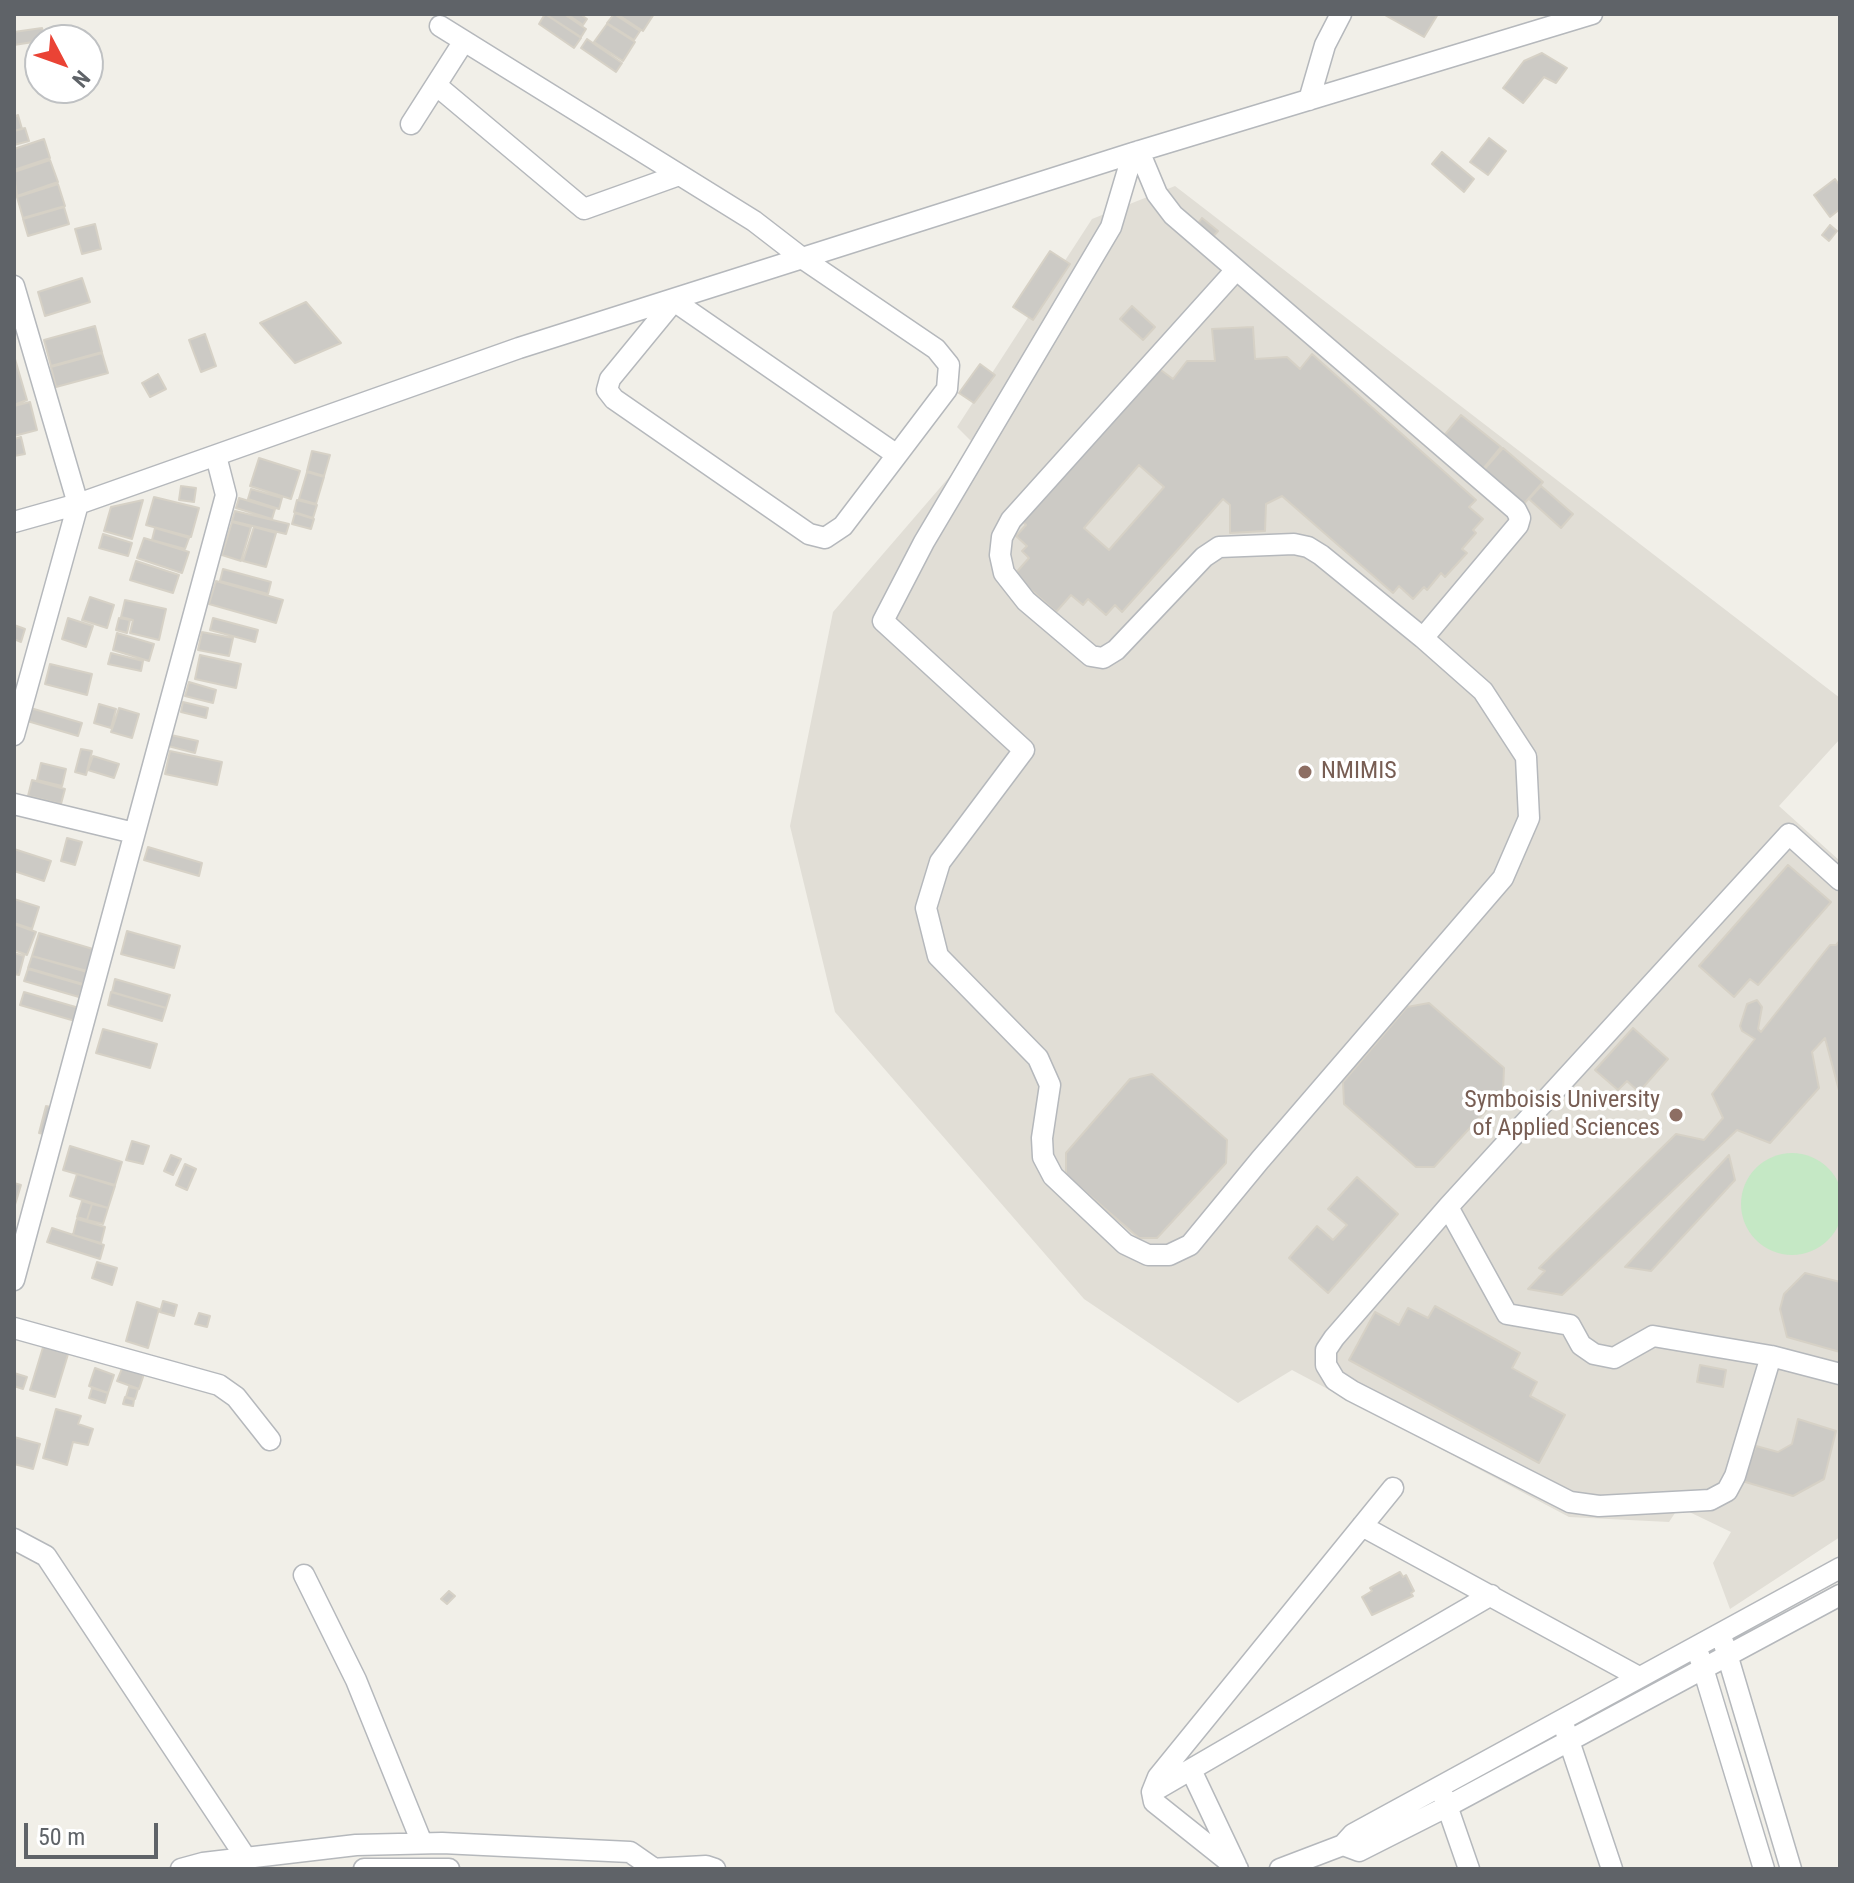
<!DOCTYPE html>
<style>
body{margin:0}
#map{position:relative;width:1854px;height:1883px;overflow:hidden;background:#f1efe8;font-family:"Roboto Condensed",sans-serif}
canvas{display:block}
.frame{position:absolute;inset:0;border:16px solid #5f6368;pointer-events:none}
.north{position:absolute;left:24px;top:24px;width:80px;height:80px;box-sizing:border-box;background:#fff;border:2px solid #bfc1c3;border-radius:50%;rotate:131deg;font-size:22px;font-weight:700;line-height:32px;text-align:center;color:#5f6368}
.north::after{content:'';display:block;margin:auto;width:28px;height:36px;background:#ea4335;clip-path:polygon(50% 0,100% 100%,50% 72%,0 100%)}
.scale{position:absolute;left:24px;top:1823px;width:134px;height:36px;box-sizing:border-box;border:4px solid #5f6368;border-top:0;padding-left:10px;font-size:24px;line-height:28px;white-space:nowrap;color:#5f6368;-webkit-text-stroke:6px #fff;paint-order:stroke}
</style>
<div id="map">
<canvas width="1854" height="1883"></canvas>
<div class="frame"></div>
<div class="north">N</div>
<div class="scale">50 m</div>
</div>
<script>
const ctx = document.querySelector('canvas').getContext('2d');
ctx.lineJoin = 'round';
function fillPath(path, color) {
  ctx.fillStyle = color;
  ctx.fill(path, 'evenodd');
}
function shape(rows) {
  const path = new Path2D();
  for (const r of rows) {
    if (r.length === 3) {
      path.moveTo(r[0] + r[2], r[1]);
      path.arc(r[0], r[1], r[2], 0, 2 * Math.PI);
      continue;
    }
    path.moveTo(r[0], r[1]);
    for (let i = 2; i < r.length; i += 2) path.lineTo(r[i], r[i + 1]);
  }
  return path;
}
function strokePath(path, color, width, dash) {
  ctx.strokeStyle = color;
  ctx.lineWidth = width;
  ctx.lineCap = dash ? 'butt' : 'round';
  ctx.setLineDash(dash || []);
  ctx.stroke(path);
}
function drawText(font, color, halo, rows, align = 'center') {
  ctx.font = font + ' "Roboto Condensed",sans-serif';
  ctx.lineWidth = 7;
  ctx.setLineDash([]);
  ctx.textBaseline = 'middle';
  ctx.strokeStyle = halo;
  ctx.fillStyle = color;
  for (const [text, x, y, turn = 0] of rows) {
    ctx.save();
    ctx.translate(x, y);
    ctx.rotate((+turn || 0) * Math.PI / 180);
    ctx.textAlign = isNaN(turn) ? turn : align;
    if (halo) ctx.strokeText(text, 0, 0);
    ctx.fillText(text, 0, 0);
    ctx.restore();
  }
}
fillPath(shape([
 [1175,186,1840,698,1840,739,1779,806,1840,861,1840,1537,1730,1609,1713,1563,1731,1532,1679,1507,1669,1522,1569,1517,1292,1370,1238,1403,1084,1299,835,1012,790,826,833,612,976,446,957,427,1092,219]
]), '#e1ded6');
fillPath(shape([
 [1792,1204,51]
]), '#c5e8c5');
const building = shape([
 [545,14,581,38,574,48,539,24,545,14],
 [564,14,586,29,581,37,547,15,564,14],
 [567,14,580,14,587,19,583,25,567,14],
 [614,14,640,31,634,40,607,23,614,14],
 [617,14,654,14,643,31,617,14],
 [1383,14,1438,14,1424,37,1383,14],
 [607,24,635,42,623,61,594,42,607,24],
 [42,28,46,40,14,45,14,32,42,28],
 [587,39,622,63,616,72,581,48,587,39],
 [1542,53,1567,68,1556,83,1544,77,1523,103,1503,88,1524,61,1542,53],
 [18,115,22,129,14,131,14,117,18,115],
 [25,128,29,141,14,145,14,131,25,128],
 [1489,138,1506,151,1488,175,1470,162,1489,138],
 [44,139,50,158,14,170,14,149,44,139],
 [1442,152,1474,179,1464,192,1432,164,1442,152],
 [50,160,58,182,17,196,14,172,50,160],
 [1835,179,1840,186,1840,209,1830,217,1814,195,1835,179],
 [58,184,65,206,23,218,17,197,58,184],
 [64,207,69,224,28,236,23,219,64,207],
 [1202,218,1218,231,1211,239,1196,226,1202,218],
 [95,224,101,249,82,254,75,229,95,224],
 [1830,225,1837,231,1829,241,1822,235,1830,225],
 [1050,251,1070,264,1033,320,1013,307,1050,251],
 [82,278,90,302,45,316,38,292,82,278],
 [306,302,341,343,295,363,260,323,306,302],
 [1132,306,1155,327,1143,340,1120,319,1132,306],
 [95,326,102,352,51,366,44,340,95,326],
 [1253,327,1255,359,1287,357,1300,369,1312,354,1476,500,1469,507,1483,519,1473,530,1476,533,1462,549,1467,553,1445,577,1441,573,1427,590,1424,587,1413,599,1399,586,1393,593,1282,496,1266,504,1265,531,1230,533,1230,505,1223,499,1122,612,1115,605,1106,615,1088,599,1083,605,1071,595,1056,612,1014,575,1029,558,1022,551,1027,546,1016,536,1026,525,1018,517,1154,365,1173,379,1187,361,1215,361,1212,329,1253,327],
 [1139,465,1164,487,1109,550,1084,528,1139,465],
 [205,334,216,366,201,372,189,340,205,334],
 [102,353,108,373,56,387,51,367,102,353],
 [15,359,27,400,14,405,14,360,15,359],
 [980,364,995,375,974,403,959,393,980,364],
 [158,374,166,389,150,397,142,383,158,374],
 [30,402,37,430,14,436,14,406,30,402],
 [1461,415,1501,447,1483,469,1443,437,1461,415],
 [21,437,25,454,14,456,14,439,21,437],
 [1503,448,1543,482,1522,506,1482,472,1503,448],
 [312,451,330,455,324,476,307,471,312,451],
 [259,458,300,471,291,499,250,486,259,458],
 [307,472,324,477,316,504,299,499,307,472],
 [181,486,196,488,194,502,179,500,181,486],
 [1541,486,1573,514,1561,528,1529,499,1541,486],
 [251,489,282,498,279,509,248,499,251,489],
 [154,497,199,508,191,537,146,525,154,497],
 [239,498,275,509,272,519,236,508,239,498],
 [143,500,132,539,104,531,111,507,143,500],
 [297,500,317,505,313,518,294,512,297,500],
 [235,511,289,524,286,534,232,521,235,511],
 [295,513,314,519,311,529,292,524,295,513],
 [232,522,251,527,241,561,222,555,232,522],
 [254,527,276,533,266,567,243,561,254,527],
 [155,528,189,538,185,549,152,540,155,528],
 [103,534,132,543,128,556,99,548,103,534],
 [144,538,189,552,182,573,137,558,144,538],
 [136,561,179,575,173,593,130,580,136,561],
 [223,569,271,582,268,594,220,581,223,569],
 [216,581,283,600,276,623,209,604,216,581],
 [90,597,114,605,107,628,82,620,90,597],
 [125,600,166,609,159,640,130,633,133,620,121,617,125,600],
 [68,618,93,626,86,647,62,639,68,618],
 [119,618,130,620,127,633,116,630,119,618],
 [213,618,258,630,255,642,210,630,213,618],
 [14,625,25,629,21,642,14,639,14,625],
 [202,632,233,638,229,656,198,650,202,632],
 [117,633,154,644,149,661,113,650,117,633],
 [111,653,143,661,141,671,108,664,111,653],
 [200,655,241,664,236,688,195,679,200,655],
 [50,664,92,674,87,695,45,684,50,664],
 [189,682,216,690,213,703,185,696,189,682],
 [183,702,208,708,206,718,181,712,183,702],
 [99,704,116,709,111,728,94,723,99,704],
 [27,707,82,723,78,736,24,720,27,707],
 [119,708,139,714,132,738,111,732,119,708],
 [171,735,198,741,195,753,168,746,171,735],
 [81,749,92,751,86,775,75,772,81,749],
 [170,751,222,762,217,785,165,774,170,751],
 [93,756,119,764,114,778,88,770,93,756],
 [41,763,66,769,62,786,37,780,41,763],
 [32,780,65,789,61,804,28,796,32,780],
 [67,838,82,842,75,865,61,861,67,838],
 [148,847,202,863,199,876,144,860,148,847],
 [14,849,51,861,44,881,14,871,14,849],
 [1788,865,1831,902,1758,985,1750,979,1734,997,1699,966,1788,865],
 [14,899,39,907,32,929,14,923,14,899],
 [14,924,36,932,27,955,14,950,14,924],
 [127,931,180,946,174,968,121,954,127,931],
 [39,933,93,949,87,971,32,956,39,933],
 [1840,940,1840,1094,1825,1038,1812,1052,1819,1088,1770,1143,1737,1130,1562,1295,1528,1289,1545,1271,1539,1268,1676,1134,1704,1140,1723,1118,1712,1094,1755,1039,1742,1031,1740,1026,1747,1004,1757,1000,1762,1007,1758,1029,1761,1032,1830,945,1836,945,1840,940],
 [14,953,24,956,19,975,14,974,14,953],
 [32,956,87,972,83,984,28,968,32,956],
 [28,969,83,985,79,997,24,981,28,969],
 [115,979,170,995,166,1008,112,992,115,979],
 [24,992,79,1008,75,1021,20,1005,24,992],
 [111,992,166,1008,162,1021,108,1005,111,992],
 [1429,1003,1504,1068,1503,1092,1434,1167,1416,1167,1344,1104,1343,1082,1407,1007,1429,1003],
 [1633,1028,1668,1059,1639,1092,1627,1081,1618,1090,1595,1070,1633,1028],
 [103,1029,157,1044,150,1068,96,1053,103,1029],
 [1152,1074,1227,1140,1226,1163,1157,1238,1139,1238,1066,1175,1066,1153,1130,1079,1152,1074],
 [46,1106,55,1108,48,1135,39,1133,46,1106],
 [132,1141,149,1146,143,1164,126,1160,132,1141],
 [70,1146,122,1162,115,1185,63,1170,70,1146],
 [171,1155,181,1159,173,1175,164,1171,171,1155],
 [1729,1155,1735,1180,1651,1271,1625,1267,1729,1155],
 [185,1164,196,1169,187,1190,176,1185,185,1164],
 [77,1174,115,1186,108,1208,70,1196,77,1174],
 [1357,1177,1398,1214,1328,1293,1289,1258,1317,1226,1333,1240,1347,1225,1328,1209,1357,1177],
 [14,1183,21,1185,14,1208,14,1183],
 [82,1201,92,1204,87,1220,77,1217,82,1201],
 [92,1204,108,1208,103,1224,87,1220,92,1204],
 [77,1219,105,1227,101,1243,73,1235,77,1219],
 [52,1228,104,1245,100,1259,47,1242,52,1228],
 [97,1262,117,1268,112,1285,92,1278,97,1262],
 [1805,1273,1840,1282,1840,1352,1787,1337,1780,1309,1784,1294,1805,1273],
 [163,1301,177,1305,174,1316,160,1312,163,1301],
 [137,1302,159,1309,148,1348,126,1341,137,1302],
 [1435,1306,1520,1353,1512,1368,1537,1382,1530,1396,1565,1415,1539,1463,1349,1360,1375,1312,1399,1325,1408,1308,1428,1318,1435,1306],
 [199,1313,210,1316,207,1327,195,1324,199,1313],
 [44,1344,69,1351,55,1397,30,1390,44,1344],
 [1700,1365,1726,1370,1723,1387,1697,1382,1700,1365],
 [123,1366,144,1374,139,1389,117,1381,123,1366],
 [95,1368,114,1375,108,1393,89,1386,95,1368],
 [14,1373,27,1377,23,1389,14,1386,14,1373],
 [129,1387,138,1389,135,1399,126,1397,129,1387],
 [92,1388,108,1393,105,1403,89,1398,92,1388],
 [125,1397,134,1400,133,1406,123,1404,125,1397],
 [56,1409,81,1416,78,1424,93,1429,88,1445,73,1442,67,1465,43,1458,56,1409],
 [1798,1419,1836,1431,1824,1479,1793,1496,1742,1481,1756,1446,1778,1452,1792,1444,1798,1419],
 [14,1437,40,1444,33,1469,14,1464,14,1437],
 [1400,1572,1403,1577,1406,1575,1414,1591,1411,1593,1413,1596,1372,1615,1362,1597,1372,1591,1370,1588,1400,1572],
 [449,1591,455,1596,447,1604,441,1599,449,1591]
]);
fillPath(building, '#cccac5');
strokePath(building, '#d6d1c6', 2);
const minor = shape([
 [440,26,754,221,802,258,936,349,949,365,947,389,897,455,843,526,825,538,809,534,614,399,607,390,610,379,674,301,897,455],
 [436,85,584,209,679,175],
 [1309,100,1325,45,1341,14],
 [411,124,464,41],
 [1139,151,1157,194,1173,215,1516,510,1520,518,1518,525,1423,638],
 [1133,153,1111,227,924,542,883,621,1024,750,940,862,926,908,938,956,1038,1058,1050,1085,1042,1138,1043,1157,1053,1176,1125,1244,1148,1255,1169,1255,1190,1245,1260,1160,1503,878,1529,818,1526,757,1483,691,1423,638,1321,555,1308,547,1294,544,1219,547,1204,557,1116,650,1103,658,1091,656,1026,601,1004,573,1000,555,1002,537,1011,520,1236,270],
 [14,286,78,504,14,735],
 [14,522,78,504,519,348,1133,153,1592,14],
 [14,804,134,833],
 [1840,880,1789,834,1448,1207,1507,1314,1570,1325,1581,1345,1594,1354,1614,1358,1653,1336,1771,1356,1840,1374],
 [1448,1207,1334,1338,1326,1350,1326,1365,1335,1380,1352,1391,1570,1502,1599,1506,1710,1500,1727,1491,1735,1476,1771,1356],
 [14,1280,226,495,216,456],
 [14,1328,219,1385,236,1397,270,1440],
 [1362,1526,1639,1677],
 [14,1539,46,1556,246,1858],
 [304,1575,356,1680,422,1843],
 [1724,1644,1791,1869],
 [1699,1655,1764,1869],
 [1565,1729,1612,1869],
 [1191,1770,1236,1865],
 [1152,1792,1491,1595],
 [1444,1797,1469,1869],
 [1343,1845,1359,1851,1448,1806,1840,1595],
 [181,1869,203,1863,356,1845,442,1843,630,1852,653,1868],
 [364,1869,449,1869],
 [650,1869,706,1866,715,1869],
 [1238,1869,1154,1802,1152,1792,1158,1777,1393,1488],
 [1280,1869,1343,1845,1353,1834,1840,1568]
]);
strokePath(minor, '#b5b8bc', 23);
strokePath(minor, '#fff', 20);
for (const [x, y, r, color] of [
 [1305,772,8,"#8d6e63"],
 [1676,1115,8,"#8d6e63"]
]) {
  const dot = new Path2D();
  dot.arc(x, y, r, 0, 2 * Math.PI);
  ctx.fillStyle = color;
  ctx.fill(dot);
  strokePath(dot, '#fff', 3);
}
drawText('24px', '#785e54', '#fff', [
 ["NMIMIS",1321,772],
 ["Symboisis University",1660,1101,"right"],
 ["of Applied Sciences",1660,1129,"right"]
], 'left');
</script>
